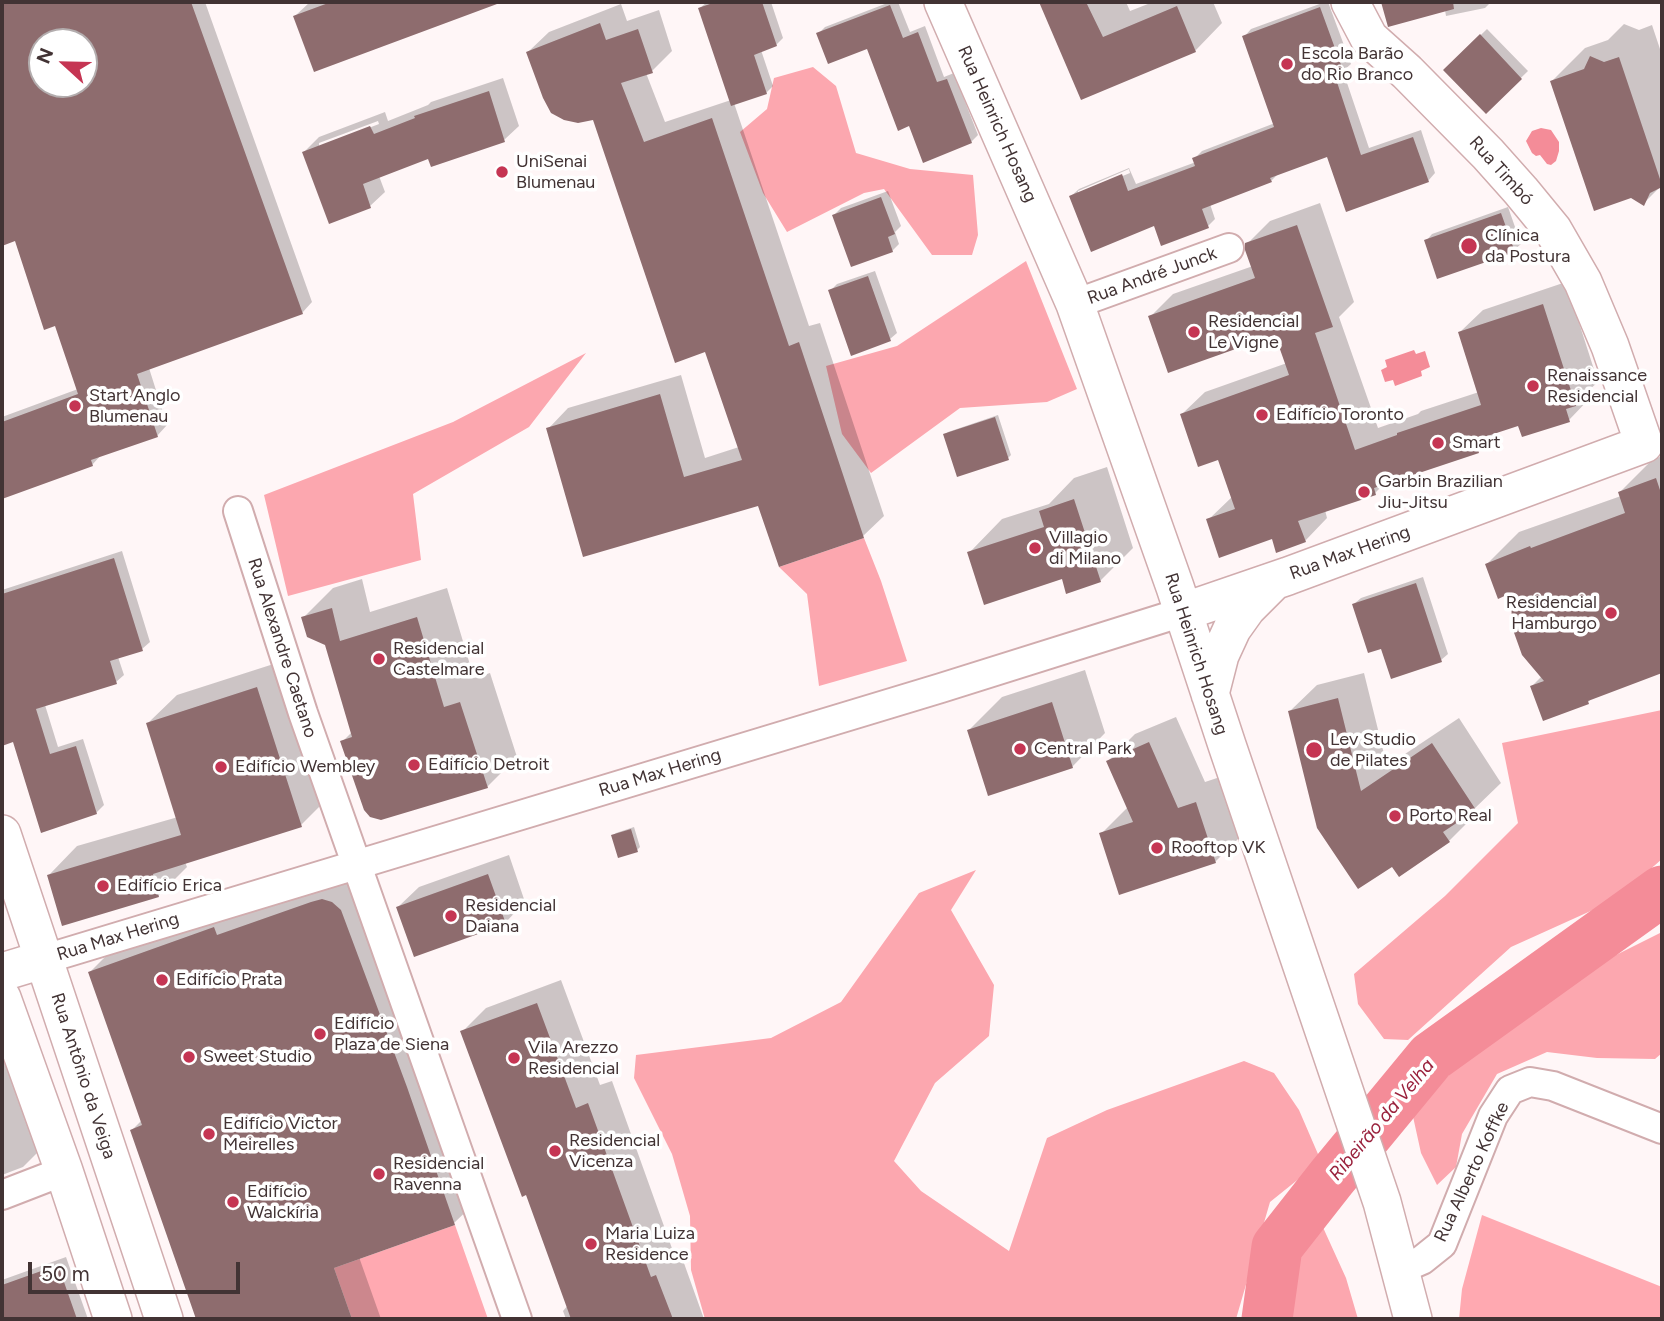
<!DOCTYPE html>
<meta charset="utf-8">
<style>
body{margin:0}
#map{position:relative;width:1664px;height:1321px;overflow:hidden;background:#fff6f7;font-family:Figtree,sans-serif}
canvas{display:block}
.frame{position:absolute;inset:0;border:4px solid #423334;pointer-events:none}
.north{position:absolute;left:28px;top:28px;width:70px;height:70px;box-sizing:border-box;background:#fff;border:2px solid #b3adae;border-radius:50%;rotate:292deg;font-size:19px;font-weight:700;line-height:28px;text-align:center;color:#423334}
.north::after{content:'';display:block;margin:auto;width:24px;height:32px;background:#c53553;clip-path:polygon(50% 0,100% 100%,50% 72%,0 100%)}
.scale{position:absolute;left:28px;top:1262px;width:212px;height:32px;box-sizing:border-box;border:4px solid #423334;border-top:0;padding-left:9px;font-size:21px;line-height:24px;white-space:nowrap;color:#423334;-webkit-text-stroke:5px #fff;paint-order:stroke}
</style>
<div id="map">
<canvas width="1664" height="1321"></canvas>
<div class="frame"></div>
<div class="north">N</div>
<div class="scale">50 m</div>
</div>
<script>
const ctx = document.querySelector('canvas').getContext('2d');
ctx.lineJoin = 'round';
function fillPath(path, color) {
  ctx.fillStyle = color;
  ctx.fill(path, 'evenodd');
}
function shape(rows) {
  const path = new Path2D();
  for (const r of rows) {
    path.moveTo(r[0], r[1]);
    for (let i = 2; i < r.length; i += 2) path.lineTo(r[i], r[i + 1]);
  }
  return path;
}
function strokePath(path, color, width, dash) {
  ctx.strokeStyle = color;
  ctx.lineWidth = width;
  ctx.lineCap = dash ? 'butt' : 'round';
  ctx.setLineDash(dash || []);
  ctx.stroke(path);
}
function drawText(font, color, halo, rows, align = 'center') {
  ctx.font = font + ' Figtree,sans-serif';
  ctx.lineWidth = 7;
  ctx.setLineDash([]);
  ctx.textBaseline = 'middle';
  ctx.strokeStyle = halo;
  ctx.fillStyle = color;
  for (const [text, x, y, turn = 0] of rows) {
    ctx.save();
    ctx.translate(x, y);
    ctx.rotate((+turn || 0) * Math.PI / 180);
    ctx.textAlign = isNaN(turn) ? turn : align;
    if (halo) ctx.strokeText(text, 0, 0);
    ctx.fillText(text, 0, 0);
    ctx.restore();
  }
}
fillPath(shape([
 [1482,1215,1662,1287,1662,1319,1459,1319,1462,1289],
 [455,1225,488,1319,352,1319,334,1268]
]), '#ffa9b1');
fillPath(shape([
 [813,67,836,86,856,153,910,169,973,175,978,235,972,255,932,255,884,189,864,193,787,232,763,193,740,132,767,109,774,78],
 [1026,261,1077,389,1047,402,960,408,871,473,842,434,826,366,897,346],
 [586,353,529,427,413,494,421,560,288,596,264,495,453,422],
 [864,538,881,581,907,661,819,686,807,594,779,567],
 [1662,710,1662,859,1615,900,1511,947,1408,1040,1384,1039,1358,1004,1354,974,1445,896,1518,823,1502,743],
 [976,870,951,910,994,985,989,1036,935,1083,894,1161,921,1191,1009,1251,1047,1138,1107,1110,1244,1061,1274,1073,1299,1110,1321,1161,1270,1202,1236,1319,705,1319,691,1270,690,1216,672,1154,634,1078,636,1055,771,1038,841,1002,919,893],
 [1662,932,1662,1053,1655,1059,1597,1058,1547,1052,1497,1074,1462,1134,1456,1167,1437,1185,1421,1153,1412,1112,1483,1041,1608,959],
 [1321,1223,1346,1278,1358,1319,1287,1319,1300,1237]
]), '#fca7af');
fillPath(shape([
 [1541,128,1551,130,1559,142,1559,151,1556,161,1551,165,1547,164,1540,155,1536,156,1532,153,1526,141,1532,131],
 [1414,350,1416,354,1425,351,1430,367,1421,371,1422,376,1395,386,1393,380,1385,382,1381,370,1387,367,1385,360]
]), '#f48c98');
fillPath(shape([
 [2,2,205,2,312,302,302,313,149,368,167,425,157,436,102,454,92,465,2,497,2,417,78,389,56,324,16,239,2,244],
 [42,42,84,42,84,84,42,84],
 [310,2,498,2,315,70,295,16],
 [707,2,771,2,783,38,776,45,761,50,773,86,766,93,734,103,809,326,820,323,884,516,863,536,759,504,548,429,568,408,681,375,705,458,739,447,706,350,594,118,528,52,549,32,621,4,627,21,659,10,672,51,652,71,646,73,665,122,731,100,700,8],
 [890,2,898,2,910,32,925,26,944,77,954,73,978,135,971,142,910,124,868,47,818,34,825,27],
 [1041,2,1126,2,1130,11,1153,2,1213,2,1222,23,1195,51,1082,97],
 [1325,2,1328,2,1351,64,1343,71,1369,148,1421,130,1435,173,1428,181,1328,154,1279,173,1271,181,1210,204,1215,219,1208,226,1155,223,1071,196,1079,189,1129,168,1136,184,1196,162,1195,158,1202,151,1275,123,1244,37,1251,29],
 [1129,169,1130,173,1078,194,1078,191],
 [1383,2,1491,2,1485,8,1446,16,1445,10,1389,25],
 [1624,24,1639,30,1652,25,1662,55,1662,185,1644,203,1552,81,1585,48,1608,40],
 [1487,29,1528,71,1486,112,1445,70],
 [503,78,519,126,504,140,430,157,379,176,385,192,370,206,304,152,319,137,385,112,388,121,428,105,431,102],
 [378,121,379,124,319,147,319,143],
 [888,191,901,226,895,232,899,244,892,251,834,215,841,208],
 [1320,203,1354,302,1339,317,1378,428,1418,414,1421,411,1479,392,1460,332,1483,310,1566,282,1598,382,1589,390,1591,397,1569,420,1519,424,1499,431,1478,451,1385,483,1375,493,1325,510,1327,518,1305,541,1208,520,1233,496,1219,458,1182,414,1205,392,1287,363,1276,333,1150,317,1173,294,1253,266,1247,244,1270,221],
 [1508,207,1521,244,1514,250,1426,241,1432,234],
 [875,271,897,333,890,339,830,291,837,284],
 [998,415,1011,455,1008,458,945,435,948,432],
 [1662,456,1662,671,1593,697,1588,702,1532,686,1542,676,1513,590,1487,564,1519,532,1621,496,1620,492,1652,460],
 [1107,467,1133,548,1100,581,1063,577,969,553,1002,519,1049,504,1074,478],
 [122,551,150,642,142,649,118,657,124,675,116,682,45,705,58,747,83,739,104,805,96,813,14,740,4,744,2,737,2,590],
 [1423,577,1448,654,1441,660,1383,646,1354,604,1361,598],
 [362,579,370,612,447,588,474,678,490,673,517,757,487,787,342,742,352,732,326,644,303,618,333,588],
 [286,660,329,797,301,825,185,862,187,867,158,896,49,875,77,846,178,817,148,723,177,695],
 [1085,670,1105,733,1072,767,969,730,1002,697],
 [1364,673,1387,766,1459,718,1501,783,1472,811,1475,815,1449,841,1399,874,1290,711,1317,685],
 [1176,717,1205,782,1223,776,1242,835,1215,862,1101,834,1128,807,1108,761,1135,734],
 [634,827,640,847,637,850,613,836,616,833],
 [509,855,525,902,505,923,398,907,419,887],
 [334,880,354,880,476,1202,454,1223,359,1257,381,1319,198,1319,132,1130,142,1120,90,972,111,951],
 [561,980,600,1085,612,1081,674,1254,680,1252,704,1319,566,1319,563,1311,568,1305,527,1193,462,1032,486,1008],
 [2,1043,39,1151,23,1167,2,1175],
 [66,1257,88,1319,2,1319,2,1280]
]), '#0003');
strokePath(shape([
 [1267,1319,1277,1247,1332,1177,1431,1057,1662,891]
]), '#f48c98', 51);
fillPath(shape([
 [2,2,191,2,303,314,137,374,158,437,91,460,93,466,2,499,2,422,78,394,55,326,44,330,15,241,2,246],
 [42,42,84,42,84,84,42,84],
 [331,2,496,2,497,4,314,72,293,16],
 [716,2,762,2,777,46,754,55,767,94,731,106,698,8],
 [1039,2,1086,2,1103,37,1177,6,1196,52,1081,100],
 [1381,2,1453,2,1454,9,1388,27],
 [890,5,903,38,918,32,937,82,947,79,972,143,923,163,909,126,898,131,867,49,828,64,816,33],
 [1320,7,1344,73,1335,76,1361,155,1413,137,1429,182,1346,212,1327,157,1270,178,1272,182,1202,209,1209,228,1161,246,1154,226,1091,252,1069,196,1122,174,1128,191,1195,166,1192,158,1274,127,1242,36],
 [600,23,606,40,638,29,653,73,621,83,644,142,712,118,789,346,799,342,864,538,779,567,758,506,583,557,546,428,660,394,684,477,742,460,705,352,675,363,593,120,578,123,564,120,551,113,543,98,526,52],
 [1480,34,1522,79,1486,114,1443,70],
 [1590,56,1604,62,1619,57,1662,185,1662,187,1650,193,1644,206,1631,198,1594,211,1550,81,1584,69],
 [489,91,505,142,431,167,428,159,363,184,371,208,329,224,302,152,370,126,374,134,415,118,414,116],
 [881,197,895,234,888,237,893,252,851,267,832,215],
 [1501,213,1515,252,1437,279,1424,240],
 [1297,225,1333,327,1315,333,1355,450,1397,435,1397,433,1481,405,1458,332,1543,304,1576,406,1566,409,1570,422,1522,437,1518,426,1475,440,1479,453,1374,488,1376,495,1298,521,1306,542,1276,553,1272,539,1219,558,1206,519,1235,509,1218,460,1198,467,1180,414,1289,375,1275,335,1168,373,1148,316,1255,278,1245,250,1245,243],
 [868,276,891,341,851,356,828,290],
 [995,417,1009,460,957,477,943,434],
 [1656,478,1662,496,1662,673,1588,701,1589,704,1543,721,1530,686,1544,681,1522,655,1512,627,1511,593,1498,599,1485,564,1530,546,1531,548,1625,513,1618,492],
 [1074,499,1101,582,1066,594,1062,579,984,605,967,552,1044,527,1039,511],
 [114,558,143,651,110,661,117,684,36,709,50,754,76,746,97,814,41,833,13,742,2,746,2,594],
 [1416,583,1442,662,1391,679,1381,649,1368,653,1352,604],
 [332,608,340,641,417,617,444,707,460,702,488,788,381,820,370,817,364,810,340,741,352,737,325,645,307,637,301,617],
 [257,687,302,827,153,874,159,897,62,926,47,875,181,835,146,723],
 [1338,698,1361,791,1432,743,1476,810,1443,832,1450,842,1399,877,1392,867,1358,889,1317,828,1288,711],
 [1052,702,1073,768,988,796,967,730],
 [1149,742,1178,808,1196,802,1216,863,1119,895,1099,833,1133,822,1106,761],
 [631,829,638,852,618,858,611,835],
 [488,874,506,924,414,957,396,907],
 [322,899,332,902,341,910,407,1087,455,1225,334,1268,352,1319,196,1319,130,1130,142,1125,88,972,214,927,217,935,311,902],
 [537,1003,576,1108,588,1103,651,1277,656,1275,673,1319,571,1319,526,1195,522,1197,460,1031],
 [58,1265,77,1319,2,1319,2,1285]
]), '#8e6c6e');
const minor = shape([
 [1075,304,1229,248],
 [238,511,303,713,517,1319],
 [45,959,941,688,1183,612],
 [2,1195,64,1171],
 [1401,1269,1422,1260,1442,1244,1493,1116,1510,1090,1530,1082,1553,1086,1662,1129]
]);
const major = shape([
 [943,2,1075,304,1175,587,1227,745,1382,1202,1413,1319],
 [1183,612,1288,576,1644,444,1610,346,1583,282,1553,230,1521,191,1488,154,1407,72,1369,38,1350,2],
 [1210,694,1220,655,1232,629,1247,608,1271,584],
 [2,834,164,1319],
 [2,972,45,959],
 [2,998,64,1171,113,1319]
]);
strokePath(minor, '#d1acae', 32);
strokePath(major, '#d1acae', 40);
strokePath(minor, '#fff', 28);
strokePath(major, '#fff', 37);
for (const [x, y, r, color] of [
 [1287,64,7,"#c53553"],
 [502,172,7,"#c53553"],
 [1469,246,9,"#c53553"],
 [1194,332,7,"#c53553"],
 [1533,386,7,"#c53553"],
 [75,406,7,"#c53553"],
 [1262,415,7,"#c53553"],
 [1438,443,7,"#c53553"],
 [1364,492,7,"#c53553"],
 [1035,548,7,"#c53553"],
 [1611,613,7,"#c53553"],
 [379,659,7,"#c53553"],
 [1020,749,7,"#c53553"],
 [1314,750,9,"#c53553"],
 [414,765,7,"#c53553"],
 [221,767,7,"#c53553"],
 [1395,816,7,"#c53553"],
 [1157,848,7,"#c53553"],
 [103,886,7,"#c53553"],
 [451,916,7,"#c53553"],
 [162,980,7,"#c53553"],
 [320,1034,7,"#c53553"],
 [189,1057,7,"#c53553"],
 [514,1058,7,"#c53553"],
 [209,1134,7,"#c53553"],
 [555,1151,7,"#c53553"],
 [379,1174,7,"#c53553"],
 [233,1202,7,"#c53553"],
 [591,1244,7,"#c53553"]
]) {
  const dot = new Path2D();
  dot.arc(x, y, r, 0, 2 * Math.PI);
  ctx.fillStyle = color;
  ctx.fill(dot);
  strokePath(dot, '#fff', 2.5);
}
drawText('18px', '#423334', '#fff', [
 ["Escola Barão",1301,54],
 ["do Rio Branco",1301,75],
 ["UniSenai",516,162],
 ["Blumenau",516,183],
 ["Clínica",1485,236],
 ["da Postura",1485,257],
 ["Residencial",1208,322],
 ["Le Vigne",1208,343],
 ["Renaissance",1547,376],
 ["Residencial",1547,397],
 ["Start Anglo",89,396],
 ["Blumenau",89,417],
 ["Edifício Toronto",1276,415],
 ["Smart",1452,443],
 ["Garbin Brazilian",1378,482],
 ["Jiu-Jitsu",1378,503],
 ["Villagio",1049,538],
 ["di Milano",1049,559],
 ["Residencial",1597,603,"right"],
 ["Hamburgo",1597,624,"right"],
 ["Residencial",393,649],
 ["Castelmare",393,670],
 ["Lev Studio",1330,740],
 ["de Pilates",1330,761],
 ["Central Park",1034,749],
 ["Edifício Detroit",428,765],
 ["Edifício Wembley",235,767],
 ["Porto Real",1409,816],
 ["Rooftop VK",1171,848],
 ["Edifício Erica",117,886],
 ["Residencial",465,906],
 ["Daiana",465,927],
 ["Edifício Prata",176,980],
 ["Edifício",334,1024],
 ["Plaza de Siena",334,1045],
 ["Vila Arezzo",528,1048],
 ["Residencial",528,1069],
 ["Sweet Studio",203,1057],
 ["Edifício Victor",223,1124],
 ["Meirelles",223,1145],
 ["Residencial",569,1141],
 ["Vicenza",569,1162],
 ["Residencial",393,1164],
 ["Ravenna",393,1185],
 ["Edifício",247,1192],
 ["Walckíria",247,1213],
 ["Maria Luiza",605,1234],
 ["Residence",605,1255]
], 'left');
drawText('18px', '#423334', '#fff', [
 ["Rua Heinrich Hosang",997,124,66],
 ["Rua Timbó",1501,171,48],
 ["Rua André Junck",1152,276,-20],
 ["Rua Max Hering",1350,553,-20],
 ["Rua Alexandre Caetano",282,648,72],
 ["Rua Heinrich Hosang",1196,654,72],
 ["Rua Max Hering",660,773,-17],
 ["Rua Max Hering",118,937,-17],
 ["Rua Antônio da Veiga",83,1076,72],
 ["Rua Alberto Koffke",1472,1172,-65]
]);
drawText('italic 19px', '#9a223d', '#fff', [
 ["Ribeirão da Velha",1382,1120,-50]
]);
</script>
